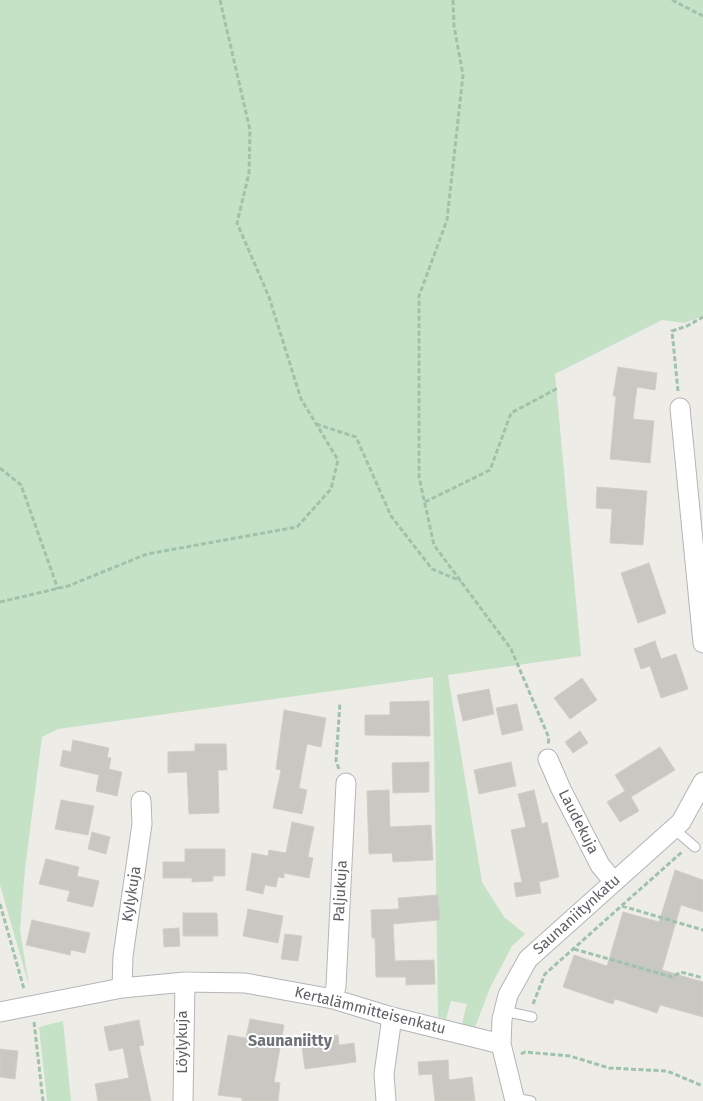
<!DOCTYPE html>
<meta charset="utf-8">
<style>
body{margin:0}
canvas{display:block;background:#eeece6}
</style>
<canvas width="703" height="1101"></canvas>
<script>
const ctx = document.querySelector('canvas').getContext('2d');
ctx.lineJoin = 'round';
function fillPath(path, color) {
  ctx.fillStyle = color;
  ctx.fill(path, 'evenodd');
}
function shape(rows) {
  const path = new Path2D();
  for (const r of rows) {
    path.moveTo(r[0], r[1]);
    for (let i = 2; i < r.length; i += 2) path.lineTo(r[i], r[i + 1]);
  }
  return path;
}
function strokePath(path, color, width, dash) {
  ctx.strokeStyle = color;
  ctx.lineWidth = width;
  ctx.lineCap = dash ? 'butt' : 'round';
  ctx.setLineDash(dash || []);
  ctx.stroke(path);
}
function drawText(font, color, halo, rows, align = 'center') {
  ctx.font = font + ' "Fira Sans",sans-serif';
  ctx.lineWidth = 4;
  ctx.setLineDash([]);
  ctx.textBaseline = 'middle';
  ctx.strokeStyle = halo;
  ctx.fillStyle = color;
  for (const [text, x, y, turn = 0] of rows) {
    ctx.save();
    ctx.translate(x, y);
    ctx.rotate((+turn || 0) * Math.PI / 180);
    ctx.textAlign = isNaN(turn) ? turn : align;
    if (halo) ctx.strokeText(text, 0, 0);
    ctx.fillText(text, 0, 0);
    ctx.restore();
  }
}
fillPath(shape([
 [0,0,703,0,703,316,684,323,662,320,555,374,581,656,448,675,482,882,504,917,525,934,512,946,490,988,474,1030,461,1027,467,1004,451,1001,446,1019,438,1017,433,677,58,729,42,737,25,869,20,930,29,986,0,885],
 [63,1021,71,1101,47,1101,39,1027]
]), '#c5e2c7');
const building = shape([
 [618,367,657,373,655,390,637,387,633,419,654,421,650,463,610,459,616,396,613,396,618,367],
 [597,487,647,491,643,545,610,543,612,509,596,508,597,487],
 [649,563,666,613,638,623,621,573,649,563],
 [655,641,661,659,676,654,688,689,661,698,650,666,641,669,634,649,655,641],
 [582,678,597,700,570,719,554,698,582,678],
 [489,689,494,714,463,721,457,695,489,689],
 [429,701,430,736,365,735,365,715,390,715,390,702,429,701],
 [517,704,523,730,502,735,496,708,517,704],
 [284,710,326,718,321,747,307,744,299,788,307,790,302,814,273,808,281,770,276,769,284,710],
 [580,731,588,743,573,753,565,742,580,731],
 [73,740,109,748,107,757,111,758,109,769,122,772,117,796,96,791,99,775,60,766,63,750,71,752,73,740],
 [195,744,226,744,227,770,218,770,219,813,189,814,187,772,168,773,168,752,195,751,195,744],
 [660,747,675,770,631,797,639,811,620,822,607,802,625,791,615,775,660,747],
 [429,762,429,792,393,793,392,763,429,762],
 [511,762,516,786,479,794,474,770,511,762],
 [389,790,390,827,431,825,433,860,393,862,392,853,369,854,367,791,389,790],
 [534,790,542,824,547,822,559,877,539,882,541,893,516,897,514,883,522,882,511,830,526,827,518,794,534,790],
 [61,800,94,806,88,835,55,829,61,800],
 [292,822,314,827,308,857,313,858,309,878,284,873,284,878,278,877,276,887,265,885,263,894,246,890,252,853,268,856,269,850,286,853,292,822],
 [92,832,110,837,106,854,88,849,92,832],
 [185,849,225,849,225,876,213,876,213,881,192,882,192,878,163,878,163,862,185,862,185,849],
 [46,859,79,867,77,876,99,881,93,907,67,901,70,891,39,884,46,859],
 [675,870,703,880,703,912,681,905,662,970,703,982,703,1017,660,1005,657,1013,615,999,613,1004,563,987,574,955,607,966,623,912,659,922,675,870],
 [438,895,440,920,393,924,395,961,434,960,435,984,406,985,406,977,376,977,375,938,372,938,371,910,399,909,398,898,438,895],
 [248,909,283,916,278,943,243,936,248,909],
 [183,913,217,913,218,936,183,936,183,913],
 [32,920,90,933,85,953,71,950,70,955,26,945,32,920],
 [179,928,180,946,164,947,163,929,179,928],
 [285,934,302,936,298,961,281,959,285,934],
 [250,1019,284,1025,274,1082,280,1083,278,1101,242,1101,242,1098,218,1095,228,1035,246,1038,250,1019],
 [139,1020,144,1045,139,1046,151,1101,98,1101,95,1084,129,1078,123,1048,109,1051,104,1027,139,1020],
 [338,1035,339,1045,354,1043,356,1062,305,1069,301,1040,338,1035],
 [0,1049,18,1051,15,1079,0,1077,0,1049],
 [448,1060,449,1080,472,1077,475,1101,435,1101,432,1074,419,1075,418,1062,448,1060]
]);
fillPath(building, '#c9c7c2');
strokePath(building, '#d2cec5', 1);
const service = shape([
 [674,829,695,847],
 [504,1011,532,1017],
 [514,1098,531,1101]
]);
const minor = shape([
 [680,408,703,643],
 [548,759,561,789,600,865,614,882],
 [122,988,123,956,142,824,141,801],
 [333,999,336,986,346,783],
 [0,1012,122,988,185,982,245,983,333,999,392,1017,501,1044],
 [183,1101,185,982],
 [386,1101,384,1074,392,1017],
 [515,1101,501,1044,502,1019,508,995,528,959,681,822,703,782]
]);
strokePath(service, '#b3b5b9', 11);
strokePath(minor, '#b3b5b9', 21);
strokePath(shape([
 [453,0,454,26,463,75,447,220,419,296,419,477,434,545,511,649,549,738,548,744],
 [672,0,703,16],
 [678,391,672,331,687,326,703,317],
 [316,424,356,437,391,516,432,569,461,581],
 [0,468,21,485,58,589],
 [425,502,490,470,511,413,558,388],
 [0,602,68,586,147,554,297,527,331,489,338,460,301,399,269,297,237,223,249,173,250,130,220,0],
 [339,769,336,761,340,703],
 [0,904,24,989],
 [622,906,703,930],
 [574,949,672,977,681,972,703,978],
 [533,1004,545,974,682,852],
 [34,1022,43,1101],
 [521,1054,525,1052,570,1056,609,1068,667,1071,703,1086]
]), '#9fc2ab', 3, [5, 2.5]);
strokePath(service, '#fff', 9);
strokePath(minor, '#fff', 19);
drawText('15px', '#5d6064', '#fff', [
 ["Laudekuja",578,822,63],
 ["Paljukuja",341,891,-87],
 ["Kylykuja",132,894,-81],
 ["Saunaniitynkatu",577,915,-42],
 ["Kertalämmitteisenkatu",370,1011,14],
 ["Löylykuja",183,1042,-90]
]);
drawText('bold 16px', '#6e7276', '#fff', [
 ["Saunaniitty",290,1042]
]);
</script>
